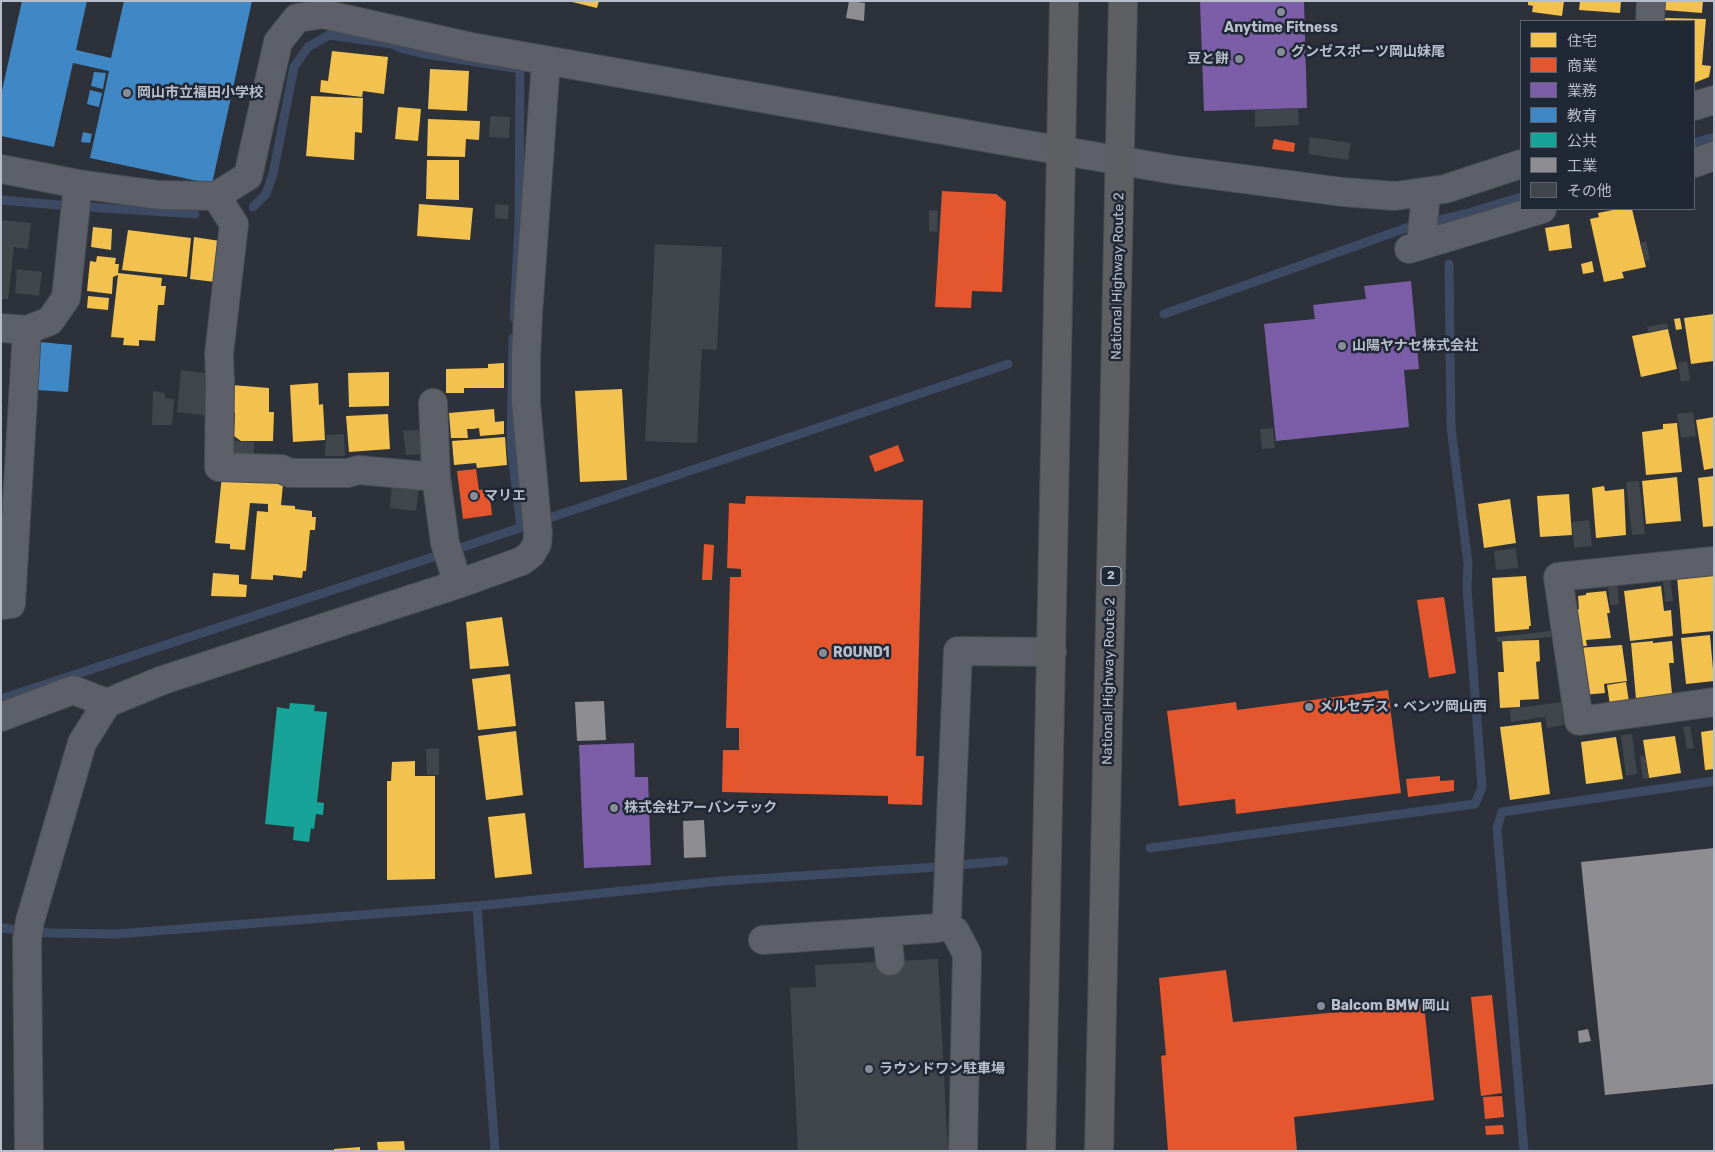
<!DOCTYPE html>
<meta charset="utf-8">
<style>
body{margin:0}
#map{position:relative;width:1715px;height:1152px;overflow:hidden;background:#2d313a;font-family:Rubik,"Noto Sans JP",sans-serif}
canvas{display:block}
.frame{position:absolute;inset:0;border:2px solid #b8beca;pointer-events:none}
.legend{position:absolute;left:1520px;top:20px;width:175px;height:190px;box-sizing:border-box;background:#202735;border:1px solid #5d6371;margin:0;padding:6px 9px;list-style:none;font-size:15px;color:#b8beca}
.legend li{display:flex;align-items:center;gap:10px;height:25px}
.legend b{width:25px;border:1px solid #5d6371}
</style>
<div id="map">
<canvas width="1715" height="1152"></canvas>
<div class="frame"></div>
<ul class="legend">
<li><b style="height:14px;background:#f2c14e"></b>住宅</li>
<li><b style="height:14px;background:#e4572e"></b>商業</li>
<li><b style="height:14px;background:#7b5ea7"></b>業務</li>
<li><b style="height:14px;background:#3f88c5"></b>教育</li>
<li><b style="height:14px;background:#17a398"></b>公共</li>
<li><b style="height:14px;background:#8d8d92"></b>工業</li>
<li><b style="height:14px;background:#41454c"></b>その他</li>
</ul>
</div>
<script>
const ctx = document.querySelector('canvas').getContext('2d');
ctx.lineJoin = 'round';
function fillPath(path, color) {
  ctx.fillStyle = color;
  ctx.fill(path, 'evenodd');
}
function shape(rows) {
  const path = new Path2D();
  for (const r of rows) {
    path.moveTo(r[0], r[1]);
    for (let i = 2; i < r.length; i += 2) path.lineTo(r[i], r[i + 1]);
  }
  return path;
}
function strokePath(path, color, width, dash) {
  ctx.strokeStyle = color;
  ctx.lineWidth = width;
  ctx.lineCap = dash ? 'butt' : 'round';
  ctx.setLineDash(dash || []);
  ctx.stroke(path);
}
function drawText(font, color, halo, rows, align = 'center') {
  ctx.font = font + ' Rubik,"Noto Sans JP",sans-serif';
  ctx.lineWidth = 5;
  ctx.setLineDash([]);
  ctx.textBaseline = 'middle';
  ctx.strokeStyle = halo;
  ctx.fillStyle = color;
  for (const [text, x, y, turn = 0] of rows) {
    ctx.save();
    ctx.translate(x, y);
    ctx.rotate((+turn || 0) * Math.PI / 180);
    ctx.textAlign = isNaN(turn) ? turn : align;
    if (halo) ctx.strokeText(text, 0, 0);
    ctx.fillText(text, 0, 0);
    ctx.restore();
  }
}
fillPath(shape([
 [568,1,599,1,597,8],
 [1528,1,1564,1,1562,16,1532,12,1533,6,1528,5],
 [1580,1,1621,1,1620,13,1579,10],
 [1665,1,1703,1,1702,13,1664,10],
 [1665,18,1706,19,1702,65,1711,66,1709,77,1694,83,1694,21,1664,21],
 [332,51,388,57,384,94,363,91,362,97,320,92,321,80,328,81],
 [430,69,469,71,467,111,428,109],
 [311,96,363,98,362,133,355,132,354,160,306,156],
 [398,107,421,109,418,141,395,139],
 [428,119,480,121,479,140,466,139,465,157,427,156],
 [427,160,459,160,459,200,426,199],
 [419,204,473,208,470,240,417,236],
 [1618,209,1632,209,1646,267,1622,272,1624,278,1604,282,1590,219,1599,217,1598,213],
 [1569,224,1572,248,1549,251,1545,228],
 [93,227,112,229,111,250,91,247],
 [128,230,191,238,187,277,122,270],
 [194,237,220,241,215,282,190,279],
 [97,256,116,258,115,264,119,264,118,273,162,278,161,286,166,286,164,305,158,305,155,341,139,340,139,346,123,345,124,338,111,337,118,275,113,277,112,294,87,291,90,261,96,262],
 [1592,261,1594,272,1583,274,1581,264],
 [88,296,109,298,108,310,87,308],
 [1714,314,1714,361,1691,364,1684,318],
 [1680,318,1682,329,1676,330,1674,319],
 [1668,329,1677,369,1641,377,1632,336],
 [504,363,504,388,464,388,464,393,446,393,446,369,488,368,488,364],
 [389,372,389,406,349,407,348,373],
 [318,383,319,405,323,404,325,440,293,442,290,385],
 [232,385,269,388,269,412,274,412,273,441,241,441,234,436,235,413,230,412],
 [622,389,627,480,580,482,575,391],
 [494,409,495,422,504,421,504,434,480,436,479,428,473,429,467,429,468,438,451,438,449,413],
 [388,414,390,449,349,452,346,416],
 [1714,417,1714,468,1704,470,1696,420],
 [1677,423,1682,472,1646,475,1642,432,1663,429,1663,424],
 [505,437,507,465,477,468,476,463,454,465,452,441],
 [223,466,284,474,281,505,295,506,295,509,312,511,312,517,316,517,315,530,310,530,306,571,303,571,302,578,273,575,273,580,251,579,257,511,268,512,268,504,250,503,245,550,230,549,230,544,215,543],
 [1714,476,1714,526,1703,527,1698,478],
 [1677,477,1681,521,1646,524,1642,481],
 [1604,486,1605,491,1624,489,1626,535,1596,538,1592,488],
 [1569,494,1572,535,1540,537,1537,496],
 [1510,499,1516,543,1484,548,1478,504],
 [213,573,239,575,239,584,247,585,246,597,211,596],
 [1714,574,1714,631,1682,634,1677,577],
 [1526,576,1531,626,1529,626,1529,629,1495,632,1492,578],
 [1661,586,1664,611,1671,610,1673,636,1630,641,1624,591],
 [1606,591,1610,613,1607,613,1611,638,1586,640,1587,646,1577,646,1573,610,1579,609,1578,596,1586,595,1586,593],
 [502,617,509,666,470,669,466,622],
 [1710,635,1714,681,1686,684,1681,638],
 [1539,640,1540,661,1536,662,1539,699,1520,700,1520,707,1500,708,1498,672,1504,672,1502,641],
 [1653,641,1653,643,1672,641,1674,663,1669,663,1672,694,1636,699,1631,643],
 [1622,645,1627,681,1604,684,1605,693,1582,695,1577,648],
 [510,674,516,726,478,730,472,679],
 [1626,682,1629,702,1610,705,1607,685],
 [1541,722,1550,794,1510,800,1500,727],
 [1714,730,1714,769,1705,770,1701,732],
 [516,731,523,795,486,800,478,736],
 [1675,736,1681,773,1649,778,1643,740],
 [1616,737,1623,779,1586,784,1581,742],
 [415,761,415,776,435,776,435,879,387,880,387,781,391,781,392,762],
 [525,813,532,874,495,878,488,817],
 [404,1141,405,1151,378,1151,377,1142],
 [360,1147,360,1151,334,1151,334,1149]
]), '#f2c14e');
fillPath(shape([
 [1274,139,1295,143,1294,152,1272,149],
 [942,191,996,194,1006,202,1002,292,972,291,971,308,935,307],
 [898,445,904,461,875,472,869,456],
 [476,469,479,490,489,489,492,515,463,519,457,471],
 [746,496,923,500,916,756,924,756,922,805,888,804,888,796,722,792,723,750,739,750,739,728,726,728,730,577,741,577,741,569,727,568,729,503,745,504],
 [704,544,714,545,712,580,702,580],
 [1444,597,1456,673,1429,678,1417,600],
 [1388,690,1401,793,1236,814,1235,799,1179,806,1167,711,1236,702,1237,710],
 [1440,776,1440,781,1454,780,1454,791,1408,797,1406,779],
 [1226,970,1233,1022,1424,1004,1434,1100,1294,1117,1297,1151,1168,1151,1161,1056,1166,1055,1159,978],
 [1492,995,1502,1093,1481,1096,1471,997],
 [1502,1096,1504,1117,1485,1119,1483,1097],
 [1503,1125,1504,1134,1486,1135,1485,1126]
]), '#e4572e');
fillPath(shape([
 [1200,1,1304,1,1307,108,1204,111],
 [1411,281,1419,369,1404,370,1409,427,1276,441,1264,324,1315,319,1313,305,1366,299,1364,286],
 [634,743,635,777,648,777,651,865,584,868,579,745]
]), '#7b5ea7');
fillPath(shape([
 [22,1,87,1,76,50,111,58,124,1,252,1,212,184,90,158,109,71,73,63,54,147,1,136,1,95],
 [94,72,106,73,103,89,91,86],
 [90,90,102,93,99,107,87,104],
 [83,132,92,134,90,143,81,142],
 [40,342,72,345,68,392,36,390]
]), '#3f88c5');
fillPath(shape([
 [290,703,315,705,314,711,327,712,317,802,324,803,323,815,316,814,314,829,311,828,309,842,293,840,294,827,265,824,277,707,289,709]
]), '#17a398');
fillPath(shape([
 [849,1,865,3,864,21,846,18],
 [604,701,606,740,577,741,575,702],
 [704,820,706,857,684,858,683,821],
 [1714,848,1714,1084,1605,1095,1581,862],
 [1588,1029,1591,1041,1579,1043,1578,1031]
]), '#8d8d92');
strokePath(shape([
 [1694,143,1714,137],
 [1,200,58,205,195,214],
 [253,207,266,194,273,174,294,67,308,47,329,35,392,44,404,49,426,54,520,69,519,224,514,318],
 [1164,314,1409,227,1465,214,1521,197],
 [513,338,511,445,521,528],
 [1,699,436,556,1008,364],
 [1150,848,1475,804,1482,787,1467,589,1468,564,1451,427,1449,264],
 [477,906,495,1151],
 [1,928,51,933,116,934,477,906,721,881,923,868,1004,861],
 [1524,1151,1497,828,1502,812,1714,781]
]), '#3c4a64', 9);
fillPath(shape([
 [1298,108,1299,125,1255,127,1255,110],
 [490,116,510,117,509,138,489,137],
 [1310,137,1351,143,1348,160,1308,154],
 [495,204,509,205,508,219,495,218],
 [929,210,938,211,937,232,929,231],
 [1,220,31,223,28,249,14,247,8,299,1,299],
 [1646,241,1650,260,1645,261,1640,243],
 [655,244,722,247,717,350,702,349,697,443,645,441],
 [17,269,42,272,39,296,15,293],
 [1666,323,1668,328,1649,333,1647,327],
 [1687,361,1690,380,1681,382,1678,363],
 [181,370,213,374,208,416,177,412],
 [153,391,165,393,165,398,174,399,172,425,152,425],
 [1693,412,1696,436,1681,438,1677,414],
 [1273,428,1275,448,1262,449,1260,429],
 [422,430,425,454,406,455,403,431],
 [344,434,345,456,325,456,326,435],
 [229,441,254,442,254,458,228,457],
 [1639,481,1645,534,1632,535,1626,482],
 [392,482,419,485,416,511,390,508],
 [1589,520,1592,546,1574,548,1572,522],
 [1516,548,1518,568,1496,570,1494,551],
 [1670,577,1673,601,1665,602,1663,578],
 [1617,583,1619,604,1610,605,1608,584],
 [1551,631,1551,637,1497,642,1497,637],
 [1561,702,1564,725,1547,728,1545,717,1511,722,1510,709],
 [1690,726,1694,748,1687,749,1683,727],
 [1632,734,1637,774,1626,776,1621,735],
 [439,748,439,775,427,775,426,749],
 [1640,756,1645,756,1649,778,1643,779],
 [938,959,948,1151,798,1151,790,988,816,987,815,965]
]), '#41454c');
const minor = shape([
 [1650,21,1651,1],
 [1694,106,1714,100],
 [1694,163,1714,156],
 [1,169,78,184,159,195,216,196,248,176,278,42,297,18,323,14,471,47,1011,142,1175,170,1343,192,1395,196,1445,189,1521,164],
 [216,196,234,224,219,354,220,380,219,467,281,469,290,473,348,473,358,470,436,477],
 [1421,245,1426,192],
 [1409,249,1542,209],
 [1,328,27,330],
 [433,403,436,477,445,543,458,584],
 [1714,561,1558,577,1579,721,1714,702],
 [1,605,11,604,27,330,50,321,66,298,78,184],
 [1,717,73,690,107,703],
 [887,932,890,961],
 [763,940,938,928,945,924],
 [29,1151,27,939,30,921,82,743,107,703,163,680,458,584,522,561,531,554,537,544,538,534,526,403,526,357,528,314,546,61],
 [963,1151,967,954,955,931,945,924,947,914,958,651,1052,652]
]);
const highway = shape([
 [1041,1151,1064,1],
 [1099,1151,1123,1]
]);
strokePath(minor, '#494c52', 30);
strokePath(highway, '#4a4e55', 30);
strokePath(minor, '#5d6068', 28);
strokePath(highway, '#5d5f62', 28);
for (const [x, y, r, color] of [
 [1281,12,5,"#878d98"],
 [1281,52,5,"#878d98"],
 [1239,59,5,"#878d98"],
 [127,93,5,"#878d98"],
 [1342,346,5,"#878d98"],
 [474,496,5,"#878d98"],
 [823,653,5,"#878d98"],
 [1309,707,5,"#878d98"],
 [614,808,5,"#878d98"],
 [1321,1006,5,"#878d98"],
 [869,1069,5,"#878d98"]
]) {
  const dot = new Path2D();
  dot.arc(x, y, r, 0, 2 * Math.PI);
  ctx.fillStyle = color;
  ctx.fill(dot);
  strokePath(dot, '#202735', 2);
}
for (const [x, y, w] of [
 [1111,576,20]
]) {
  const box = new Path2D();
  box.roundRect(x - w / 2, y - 9.5, w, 19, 4);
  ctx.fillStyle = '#202735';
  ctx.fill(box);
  strokePath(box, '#b8beca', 1);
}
drawText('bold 12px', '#b8beca', null, [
 ["2",1111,576]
]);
drawText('bold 14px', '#b8beca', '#202735', [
 ["Anytime Fitness",1281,28,"center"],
 ["グンゼスポーツ岡山妹尾",1291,52],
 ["豆と餅",1229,59,"right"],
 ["岡山市立福田小学校",137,93],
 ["山陽ヤナセ株式会社",1352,346],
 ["マリエ",484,496],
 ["ROUND1",833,653],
 ["メルセデス・ベンツ岡山西",1319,707],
 ["株式会社アーバンテック",624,808],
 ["Balcom BMW 岡山",1331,1006],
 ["ラウンドワン駐車場",879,1069]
], 'left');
drawText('14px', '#b8beca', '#202735', [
 ["National Highway Route 2",1118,276,-89],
 ["National Highway Route 2",1109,681,-89]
]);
</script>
